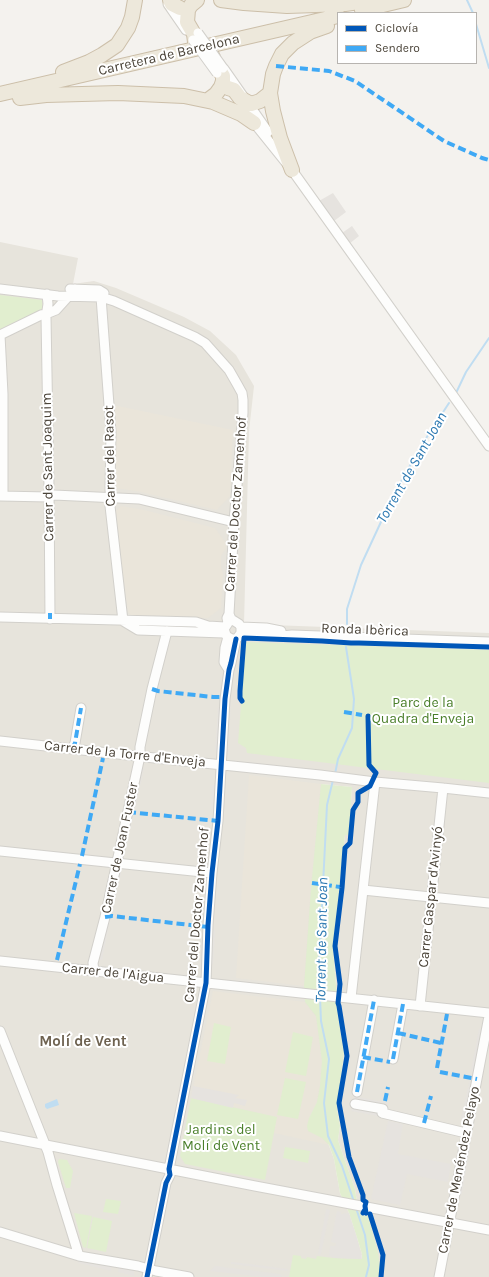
<!DOCTYPE html>
<meta charset="utf-8">
<style>
body{margin:0}
#map{position:relative;width:489px;height:1277px;overflow:hidden;background:#f4f2ee;font-family:Karla,sans-serif}
canvas{display:block}
.legend{position:absolute;left:337px;top:12px;width:140px;height:52px;box-sizing:border-box;background:#fff;border:1px solid #b7b4b0;margin:0;padding:5px 7px;list-style:none;font-size:12px;color:#4b4439}
.legend li{display:flex;align-items:center;gap:8px;height:20px}
.legend b{width:20px;border:1px solid #b7b4b0}
</style>
<div id="map">
<canvas width="489" height="1277"></canvas>
<ul class="legend">
<li><b style="height:5px;background:#0057b8"></b>Ciclovía</li>
<li><b style="height:5px;background:#3fa9f5"></b>Sendero</li>
</ul>
</div>
<script>
const ctx = document.querySelector('canvas').getContext('2d');
ctx.lineJoin = 'round';
function fillPath(path, color) {
  ctx.fillStyle = color;
  ctx.fill(path, 'evenodd');
}
function shape(rows) {
  const path = new Path2D();
  for (const r of rows) {
    path.moveTo(r[0], r[1]);
    for (let i = 2; i < r.length; i += 2) path.lineTo(r[i], r[i + 1]);
  }
  return path;
}
function strokePath(path, color, width, dash) {
  ctx.strokeStyle = color;
  ctx.lineWidth = width;
  ctx.lineCap = dash ? 'butt' : 'round';
  ctx.setLineDash(dash || []);
  ctx.stroke(path);
}
function drawText(font, color, halo, rows, align = 'center') {
  ctx.font = font + ' Karla,sans-serif';
  ctx.lineWidth = 4;
  ctx.setLineDash([]);
  ctx.textBaseline = 'middle';
  ctx.strokeStyle = halo;
  ctx.fillStyle = color;
  for (const [text, x, y, turn = 0] of rows) {
    ctx.save();
    ctx.translate(x, y);
    ctx.rotate((+turn || 0) * Math.PI / 180);
    ctx.textAlign = isNaN(turn) ? turn : align;
    if (halo) ctx.strokeText(text, 0, 0);
    ctx.fillText(text, 0, 0);
    ctx.restore();
  }
}
fillPath(shape([
 [0,242,78,258,73,284,94,281,116,288,184,317,210,331,236,355,254,386,249,431,244,624,489,633,489,1277,379,1277,380,1267,361,1215,356,1196,355,1189,346,1164,338,1140,340,1126,337,1110,344,1053,339,1022,333,949,345,835,349,835,352,787,321,784,328,1143,334,1159,340,1193,349,1213,362,1254,358,1277,0,1277]
]), '#e7e4dc');
fillPath(shape([
 [113,405,233,430,230,496,217,510,141,492,116,488,115,465,116,438],
 [121,506,144,510,215,528,225,542,226,548,221,556,221,567,223,574,221,608,208,618,136,616,131,615,128,612,115,512],
 [249,775,321,784,311,888,304,986,236,978],
 [213,991,305,1002,316,1016,322,1061,320,1086,317,1102,309,1118,307,1126,308,1131,322,1138,329,1145,274,1133,276,1117,191,1098]
]), '#eae5da');
fillPath(shape([
 [0,295,42,300,43,309,0,329],
 [246,642,489,650,489,783,247,753,246,748,238,743],
 [321,784,352,787,349,835,345,835,333,949,339,1022,344,1053,337,1110,340,1126,338,1140,346,1164,355,1189,356,1196,361,1215,368,1216,378,1252,380,1267,379,1277,289,1277,293,1255,301,1256,301,1258,306,1259,307,1257,316,1259,317,1256,333,1258,362,1259,362,1254,357,1238,349,1213,340,1193,334,1159,329,1145,322,1138,308,1131,307,1126,309,1118,317,1102,320,1086,322,1061,316,1016,305,1002,304,986,311,888],
 [214,1023,231,1027,225,1064,207,1061],
 [293,1032,313,1037,306,1076,285,1072],
 [285,1078,306,1082,298,1119,277,1115],
 [191,1098,277,1117,265,1180,185,1164,180,1156],
 [285,1147,310,1151,308,1163,283,1158],
 [59,1159,67,1160,73,1171,70,1188,66,1188,58,1162],
 [106,1199,121,1201,118,1214,103,1212],
 [74,1213,92,1216,86,1248,83,1247],
 [93,1217,112,1221,106,1252,87,1248]
]), '#e1eecf');
fillPath(shape([
 [333,193,346,212,334,221,319,201],
 [352,226,359,236,349,244,342,233],
 [229,702,231,702,228,755,226,754],
 [223,705,219,748,215,752,218,708],
 [140,768,144,768,135,809,130,808],
 [212,785,215,785,213,810,211,809],
 [117,873,121,873,111,913,107,913],
 [106,919,110,920,102,960,97,960],
 [202,928,206,929,203,971,200,971],
 [215,930,213,964,210,966,211,933],
 [479,1029,482,1029,474,1072,471,1071],
 [182,1075,184,1075,169,1153,167,1152],
 [470,1079,471,1080,463,1120,461,1119],
 [193,1086,239,1095,235,1098,247,1100,245,1106,234,1103,233,1108,191,1098],
 [354,1096,387,1103,386,1107,353,1100],
 [352,1107,378,1112,378,1116,351,1111],
 [388,1121,403,1124,398,1154,451,1164,448,1182,407,1174,400,1205,371,1199],
 [468,1145,470,1145,462,1194,459,1194],
 [169,1187,171,1187,157,1254,155,1253],
 [326,1209,330,1210,321,1254,318,1254],
 [337,1211,341,1212,341,1214,349,1213,357,1238,362,1259,333,1258,333,1257,329,1256,330,1246,335,1246,336,1243,331,1242],
 [79,1260,112,1265,111,1271,78,1263],
 [231,1262,250,1264,288,1269,288,1271,231,1264],
 [119,1266,134,1270,134,1276,118,1272],
 [215,1266,280,1274,282,1276,280,1277,263,1277,210,1271]
]), '#e6e3df');
fillPath(shape([
 [57,1099,59,1105,47,1109,45,1107,45,1104]
]), '#c0ddf1');
strokePath(shape([
 [467,0,473,13],
 [476,24,489,68],
 [456,393,466,372,489,338],
 [347,624,347,609,361,565,393,496,421,446,449,403],
 [335,774,338,759,352,728,354,699,346,647],
 [320,993,319,965,327,805,333,780],
 [320,997,321,1021,329,1059,324,1103,328,1136,342,1166,354,1202],
 [356,1208,365,1235,369,1265,366,1277]
]), '#c0ddf1', 2);
const minor = shape([
 [168,4,186,30],
 [224,69,268,132],
 [251,119,292,170,489,446],
 [0,289,58,296,101,297,114,301,195,337,205,343,229,370,237,384,242,393,243,400,243,413,234,522,229,614,227,618,228,623,224,629,226,635,228,637,232,639,236,639,238,637,241,633,241,627,239,624,231,619,229,614],
 [70,289,99,290,104,293],
 [99,290,101,297,111,432,110,490,111,498,110,506,123,621],
 [47,294,48,304,46,317,49,488,50,619],
 [0,335,3,394,3,496],
 [0,335,41,315,46,314,56,310,75,289],
 [0,496,49,497,54,495,139,499,234,522],
 [0,617,196,622,208,626,225,627],
 [123,621,138,630,224,633],
 [241,627,266,628,281,631],
 [241,633,282,636,292,635,489,642],
 [228,637,225,648,224,662,229,670],
 [0,741,145,757,320,775,375,782,443,788,489,793],
 [72,749,75,743,81,708],
 [0,851,212,873],
 [363,890,489,903],
 [0,961,489,1013],
 [94,971,93,963,105,917,140,756,140,747,152,689,167,631],
 [351,998,375,782],
 [420,1006,443,788],
 [0,1031,48,1152,57,1185,79,1256],
 [393,1059,403,1004],
 [357,1092,374,1000],
 [355,1104,383,1109,382,1113,466,1133],
 [0,1136,255,1186,489,1230],
 [0,1232,79,1256,138,1266,156,1271,189,1277],
 [147,1277,166,1183,170,1175,169,1169,206,983,208,925,212,873,218,821,225,699,229,670,231,663,236,639],
 [439,1277,489,1016]
]);
const highway = shape([
 [170,0,172,4,180,8],
 [221,0,244,3,287,6,345,4,373,0],
 [362,10,404,0],
 [195,42,194,34,187,22,188,10,191,5,197,0],
 [63,72,89,62,102,55,117,45,128,28,132,17,135,0],
 [228,88,234,90,240,98,251,104,260,101,270,93],
 [0,94,338,16],
 [20,98,46,95,118,93,184,96,213,102,241,114,254,123],
 [208,100,216,94,221,87,223,81,223,76,214,62,213,57],
 [292,170,280,138,273,111,270,93,273,74,276,66,282,54,293,43,310,32,327,26]
]);
strokePath(minor, '#d2d0cb', 11);
strokePath(highway, '#ccbfa9', 16);
strokePath(minor, '#fdfdfc', 9);
strokePath(highway, '#ede8db', 14);
const minorBridge = shape([
 [198,33,223,68],
 [193,40,217,73]
]);
strokePath(minorBridge, '#d2d0cb', 11, []);
strokePath(minorBridge, '#fdfdfc', 9);
strokePath(shape([
 [276,66,329,71,355,81,444,141,482,158,489,160],
 [50,619,50,613],
 [152,689,158,691,213,697,225,697],
 [344,712,362,715],
 [72,749,75,743,81,708],
 [128,812,218,821],
 [82,856,103,758],
 [312,883,340,887],
 [105,917,112,916,208,927],
 [57,960,80,864],
 [398,1033,441,1043],
 [363,1057,390,1062],
 [393,1059,403,1004],
 [437,1068,447,1014],
 [440,1072,477,1079],
 [357,1092,374,1000],
 [385,1101,388,1087],
 [424,1123,431,1096]
]), '#3fa9f5', 4, [8, 4]);
strokePath(shape([
 [242,701,240,698,240,691,244,638,322,641,351,643,359,643,489,647],
 [363,1213,364,1211,366,1213,365,1206,366,1202,363,1200,363,1195,349,1157,339,1103,347,1056,339,1006,338,1003,340,984,335,946,342,888,345,848,350,843,353,810,358,802,358,793,370,786,376,773,369,765,368,716],
 [370,1214,383,1255,381,1277],
 [147,1277,166,1183,170,1175,169,1169,206,983,208,925,212,873,218,821,225,699,229,670,231,663,236,639]
]), '#0057b8', 5);
drawText('14px', '#4b4439', '#fff', [
 ["Carretera de Barcelona",169,55,-13],
 ["Carrer del Rasot",110,456,-91],
 ["Carrer de Sant Joaquim",48,467,-91],
 ["Carrer del Doctor Zamenhof",236,504,-86],
 ["Ronda Ibèrica",365,630,2],
 ["Carrer de la Torre d'Enveja",125,754,6],
 ["Carrer de Joan Fuster",120,848,-78],
 ["Carrer Gaspar d'Avinyó",431,897,-84],
 ["Carrer del Doctor Zamenhof",197,915,-85],
 ["Carrer de l'Aigua",113,973,6],
 ["Carrer de Menéndez Pelayo",459,1170,-79]
]);
drawText('14px', '#4a7f2a', '#fff', [
 ["Parc de la",423,703],
 ["Quadra d'Enveja",423,719],
 ["Jardins del",221,1130],
 ["Molí de Vent",221,1146]
]);
drawText('italic 15px', '#2e7ab2', '#fff', [
 ["Torrent de Sant Joan",412,468,-60],
 ["Torrent de Sant Joan",322,940,-89]
]);
drawText('bold 15px', '#6e6250', '#fff', [
 ["Molí de Vent",83,1042]
]);
</script>
